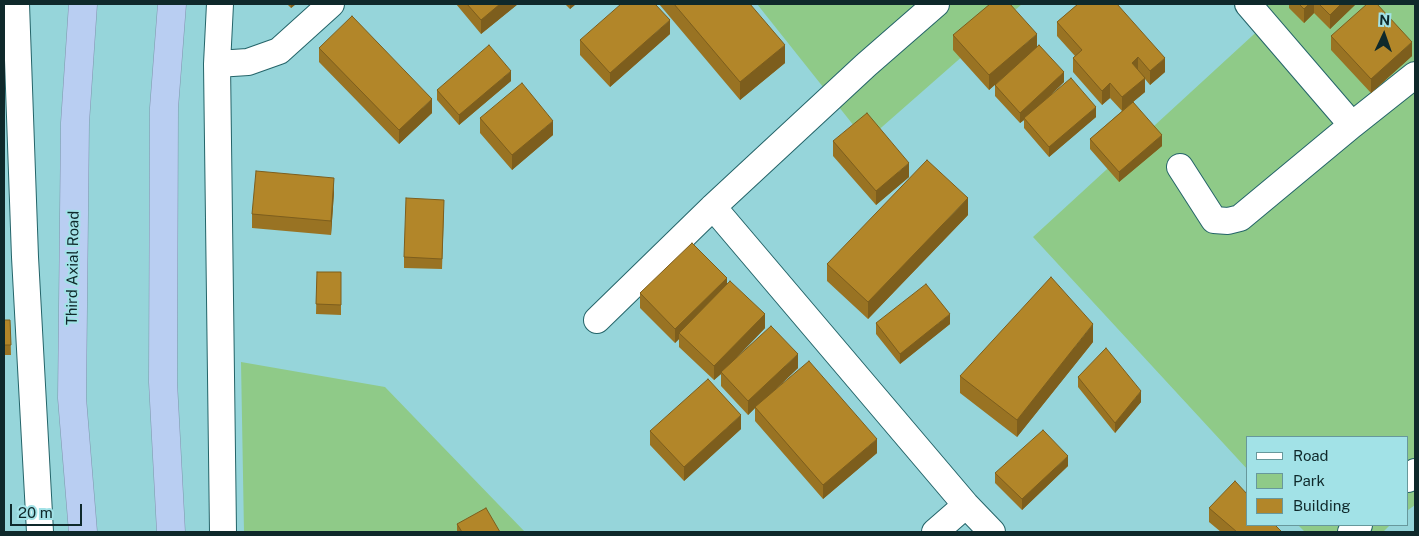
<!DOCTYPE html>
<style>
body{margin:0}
#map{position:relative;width:1419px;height:536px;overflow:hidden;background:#96d5da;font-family:"Public Sans",sans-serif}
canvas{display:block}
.frame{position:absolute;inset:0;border:5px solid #0f292b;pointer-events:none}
.legend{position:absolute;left:1246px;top:436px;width:162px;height:90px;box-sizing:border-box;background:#a2e2e7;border:1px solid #67989c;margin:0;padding:6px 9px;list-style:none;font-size:15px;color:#0f292b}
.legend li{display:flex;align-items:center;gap:10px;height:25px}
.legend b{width:25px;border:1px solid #67989c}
.north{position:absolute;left:1359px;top:10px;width:50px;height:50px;-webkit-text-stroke:4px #a2e2e7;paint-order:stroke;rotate:3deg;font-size:14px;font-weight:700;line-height:20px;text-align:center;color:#0f292b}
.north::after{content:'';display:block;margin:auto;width:18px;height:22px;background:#0f292b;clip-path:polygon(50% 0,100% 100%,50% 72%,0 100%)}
.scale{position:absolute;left:10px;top:504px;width:72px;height:22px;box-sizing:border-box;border:2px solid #0f292b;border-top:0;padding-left:6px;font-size:15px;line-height:18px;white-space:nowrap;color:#0f292b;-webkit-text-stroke:4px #a2e2e7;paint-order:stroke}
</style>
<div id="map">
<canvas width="1419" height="536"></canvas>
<div class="frame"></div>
<ul class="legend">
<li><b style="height:6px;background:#fff"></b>Road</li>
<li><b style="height:14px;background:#8fca88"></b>Park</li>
<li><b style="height:14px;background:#b28629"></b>Building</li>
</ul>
<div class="north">N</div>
<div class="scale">20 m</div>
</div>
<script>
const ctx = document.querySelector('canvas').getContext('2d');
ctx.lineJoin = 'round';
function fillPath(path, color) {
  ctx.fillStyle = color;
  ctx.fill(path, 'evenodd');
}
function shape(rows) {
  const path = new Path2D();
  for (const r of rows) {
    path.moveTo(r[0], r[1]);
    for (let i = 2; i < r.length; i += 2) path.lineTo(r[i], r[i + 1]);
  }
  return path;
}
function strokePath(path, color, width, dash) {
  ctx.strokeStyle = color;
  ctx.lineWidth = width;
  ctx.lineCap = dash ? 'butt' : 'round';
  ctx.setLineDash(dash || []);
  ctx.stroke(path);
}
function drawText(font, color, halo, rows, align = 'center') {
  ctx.font = font + ' "Public Sans",sans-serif';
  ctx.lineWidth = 4;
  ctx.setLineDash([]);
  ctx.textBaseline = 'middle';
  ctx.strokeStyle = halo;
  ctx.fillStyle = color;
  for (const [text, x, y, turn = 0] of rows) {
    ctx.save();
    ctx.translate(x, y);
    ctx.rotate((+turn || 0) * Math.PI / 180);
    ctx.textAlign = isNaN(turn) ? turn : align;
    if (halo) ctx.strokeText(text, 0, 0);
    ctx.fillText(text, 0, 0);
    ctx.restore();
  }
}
fillPath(shape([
 [757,4,1022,4,866,141],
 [1247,4,1415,4,1415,505,1408,510,1408,437,1248,437,1248,470,1033,237,1264,25],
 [241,362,385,387,525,532,244,532],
 [1298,525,1390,525,1383,532,1305,532]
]), '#8fca88');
const minor = shape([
 [16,4,25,257,40,532],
 [220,4,217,64,223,532],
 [1248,4,1352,125,1415,75],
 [217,64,248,62,279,51,331,4],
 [1180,167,1214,220,1228,221,1240,218,1352,125],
 [713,207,966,505,992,532],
 [597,320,713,207,866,65,936,4],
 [1408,479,1415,472],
 [935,532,966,505],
 [1351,532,1359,525]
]);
const highway = shape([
 [83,4,75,123,72,398,83,532],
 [171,532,163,382,164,108,172,4]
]);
strokePath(minor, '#246469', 28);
strokePath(highway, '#7e94ac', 29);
strokePath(minor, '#fff', 26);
strokePath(highway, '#b9cef2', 28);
fillPath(shape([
 [287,4,296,4,291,8],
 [456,4,518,4,481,34],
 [565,4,576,4,570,9],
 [659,4,750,4,785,63,740,100],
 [1078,4,1165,72,1150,85,1145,79,1145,92,1133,102,1162,146,1119,182,1090,149,1090,139,1122,111,1110,98,1102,105,1073,72,1073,58,1075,56,1057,36,1057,22],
 [1289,4,1356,4,1330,29,1314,13,1304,23,1289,8],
 [670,34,610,87,580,55,580,40],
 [953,35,1037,47,1064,82,1049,97,1096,117,1049,157,1024,128,1024,120,1020,123,995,96,995,85,1017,65,989,90,953,50],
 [1331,36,1412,56,1371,93,1331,50],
 [319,48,432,113,399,144,319,62],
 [511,81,459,125,437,100,437,90],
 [480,118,553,135,512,170,480,133],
 [833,141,909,177,876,205,833,156],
 [334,192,331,235,252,228,252,214],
 [444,210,442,269,404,268,404,257],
 [968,215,868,319,827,281,827,264],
 [317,272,341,272,341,315,316,314],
 [727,284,765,328,737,357,798,368,773,392,877,453,823,499,755,421,755,408,748,415,721,386,721,374,714,380,679,347,679,339,675,343,640,308,640,293],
 [4,320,10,320,11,355,4,355],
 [876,323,950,324,900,364,876,334],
 [1093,342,1017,437,960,393,960,376],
 [1078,377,1141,402,1115,433,1078,387],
 [741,429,684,481,650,445,650,431],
 [1068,466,1022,510,995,483,995,473],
 [1209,508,1282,532,1221,532,1209,522],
 [457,524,500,532,457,532]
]), '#997323');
fillPath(shape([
 [291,4,296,4,291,8],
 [500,4,518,4,481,34,481,20],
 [570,4,576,4,570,9],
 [1309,4,1314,4,1314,13,1304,23,1304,9],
 [1341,4,1356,4,1330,29,1330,15],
 [670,20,670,34,610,87,610,73],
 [1037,34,1037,48,989,90,989,75],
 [1412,42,1412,56,1371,93,1371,79],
 [785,45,785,63,740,100,740,82],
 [1138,57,1138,71,1132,63],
 [1165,58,1165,72,1150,85,1150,71],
 [511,71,511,81,459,125,459,115],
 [1064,72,1064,82,1025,119,1024,118,1024,120,1020,123,1020,113],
 [1145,78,1145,92,1122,111,1122,97],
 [1110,83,1110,98,1102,105,1102,91],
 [432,99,432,113,399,144,399,130],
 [1096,107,1096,117,1049,157,1049,147],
 [553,121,553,135,512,170,512,155],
 [1162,135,1162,146,1119,182,1119,172],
 [909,163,909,177,876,205,876,191],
 [334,178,334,192,331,235,331,221],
 [968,198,968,215,868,319,868,302],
 [727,278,727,293,679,333,679,339,675,343,675,329],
 [765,314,765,328,722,373,721,372,721,374,714,380,714,366],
 [950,314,950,324,900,364,900,354],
 [1093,324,1093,342,1017,437,1017,420],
 [798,354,798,368,756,408,755,407,755,408,748,415,748,401],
 [1141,391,1141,402,1115,433,1115,423],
 [741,415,741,429,684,481,684,467],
 [877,439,877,453,823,499,823,485],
 [1068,456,1068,466,1022,510,1022,499]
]), '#7d5e1d');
const building = shape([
 [467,4,500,4,481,20,467,4],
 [621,4,655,4,670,20,610,73,580,40,621,4],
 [674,4,750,4,785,45,740,82,674,4],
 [990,4,1010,4,1037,34,989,75,953,35,990,4],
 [1078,4,1117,4,1165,58,1150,71,1138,57,1132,63,1145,78,1122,97,1110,83,1102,91,1073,58,1082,50,1057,22,1078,4],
 [1299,4,1309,4,1304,9,1299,4],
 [1319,4,1341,4,1330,15,1319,4],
 [1367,4,1377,4,1412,42,1371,79,1331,36,1367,4],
 [352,16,432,99,399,130,319,48,352,16],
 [489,45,511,71,459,115,437,90,489,45],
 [1039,45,1064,72,1020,113,995,85,1039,45],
 [1071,78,1096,107,1049,147,1024,118,1071,78],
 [522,83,553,121,512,155,480,118,522,83],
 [1133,102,1162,135,1119,172,1090,139,1133,102],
 [867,113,909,163,876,191,833,141,867,113],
 [927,160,968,198,868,302,827,264,927,160],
 [256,171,334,178,331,221,252,214,256,171],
 [406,198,444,200,442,259,404,257,406,198],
 [692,243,727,278,675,329,640,293,692,243],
 [317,272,341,272,341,305,316,304,317,272],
 [1051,277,1093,324,1017,420,960,376,1051,277],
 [730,281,765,314,714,366,679,333,730,281],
 [926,284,950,314,900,354,876,323,926,284],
 [4,320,10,320,11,345,4,345,4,320],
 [771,326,798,354,748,401,721,372,771,326],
 [1106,348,1141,391,1115,423,1078,377,1106,348],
 [809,361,877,439,823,485,755,407,809,361],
 [708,379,741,415,684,467,650,431,708,379],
 [1043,430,1068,456,1022,499,995,473,1043,430],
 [1235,481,1248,495,1248,525,1275,525,1282,532,1237,532,1209,508,1235,481],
 [486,508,500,532,462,532,457,524,486,508]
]);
fillPath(building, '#b28629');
strokePath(building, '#7d5e1d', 1);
drawText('15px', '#0f292b', '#a2e2e7', [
 ["Third Axial Road",73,268,-89]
]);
</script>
